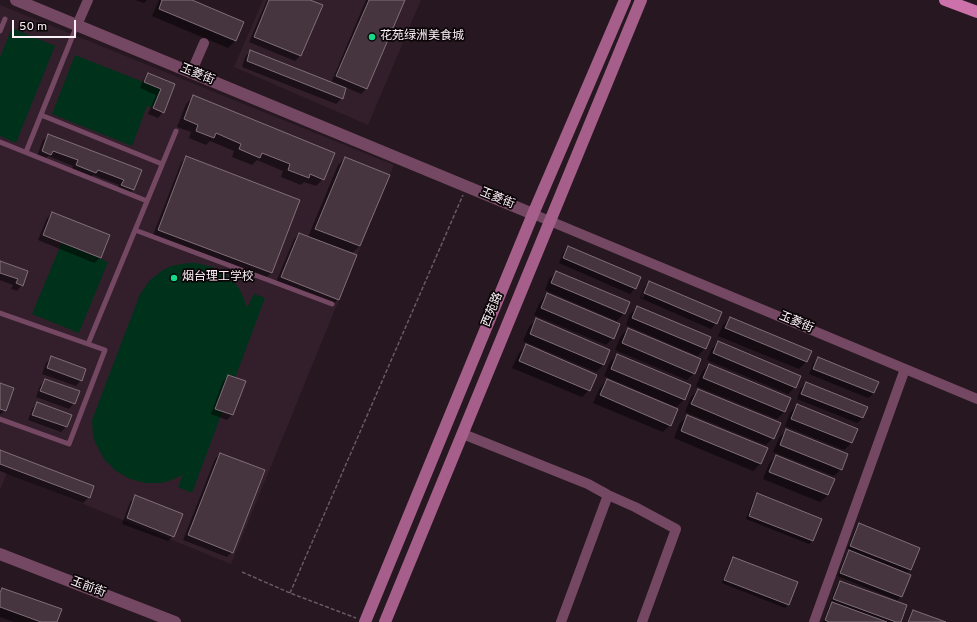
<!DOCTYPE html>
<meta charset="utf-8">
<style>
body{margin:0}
#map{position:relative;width:977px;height:622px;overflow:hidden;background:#261720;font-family:Overpass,sans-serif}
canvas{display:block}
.scale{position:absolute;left:12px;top:20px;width:64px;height:18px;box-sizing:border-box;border:2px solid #fbf0f6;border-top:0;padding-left:5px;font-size:12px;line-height:14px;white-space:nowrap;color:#fbf0f6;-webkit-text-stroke:3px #0b0508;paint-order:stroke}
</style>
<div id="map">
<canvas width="977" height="622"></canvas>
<div class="scale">50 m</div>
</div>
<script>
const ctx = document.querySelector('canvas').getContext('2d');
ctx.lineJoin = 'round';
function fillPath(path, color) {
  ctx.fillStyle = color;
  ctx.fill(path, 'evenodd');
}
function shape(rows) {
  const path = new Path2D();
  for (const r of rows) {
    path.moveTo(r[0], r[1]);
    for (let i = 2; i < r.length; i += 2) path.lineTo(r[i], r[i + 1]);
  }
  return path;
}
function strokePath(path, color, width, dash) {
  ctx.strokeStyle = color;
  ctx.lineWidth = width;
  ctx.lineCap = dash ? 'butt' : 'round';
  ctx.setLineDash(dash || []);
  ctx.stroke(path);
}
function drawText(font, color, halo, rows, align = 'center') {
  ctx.font = font + ' Overpass,"Noto Sans SC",sans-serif';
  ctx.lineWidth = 3.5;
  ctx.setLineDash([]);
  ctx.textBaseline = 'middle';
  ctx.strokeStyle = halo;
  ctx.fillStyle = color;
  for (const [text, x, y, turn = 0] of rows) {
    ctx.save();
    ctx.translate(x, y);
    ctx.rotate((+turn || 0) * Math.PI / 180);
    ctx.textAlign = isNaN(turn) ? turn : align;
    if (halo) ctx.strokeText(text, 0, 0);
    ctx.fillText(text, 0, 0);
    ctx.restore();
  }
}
fillPath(shape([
 [263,0,421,0,368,125,234,67],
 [0,5,394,165,231,564,7,473,0,490]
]), '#331f2b');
fillPath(shape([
 [12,28,55,46,16,143,0,136,0,57],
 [75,55,161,89,153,108,147,106,132,146,52,114],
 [62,242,108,262,79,333,32,314],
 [188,263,196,263,213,267,227,275,238,287,242,294,247,308,254,294,265,298,192,493,178,487,183,475,169,481,161,483,145,483,130,479,116,471,104,459,96,444,93,437,92,420,140,294,150,280,163,270,171,266]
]), '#00321b');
fillPath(shape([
 [136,0,147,0,144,3],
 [159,0,190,0,236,40,228,48,152,16],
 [267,0,308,0,321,6,300,56,295,61,249,42],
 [366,0,404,0,366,89,361,94,345,87,342,98,336,104,242,67,245,57,250,51,331,83],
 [148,74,174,85,163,112,158,118,148,114,156,95,140,88,143,80],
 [194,96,323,179,316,186,304,182,301,185,281,177,283,171,257,160,252,165,232,157,234,151,210,141,206,145,189,138,191,132,177,127,186,104],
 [49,135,140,171,133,190,128,195,117,191,119,185,93,175,90,178,71,171,73,166,48,156,45,160,37,156,43,140],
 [186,157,299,200,271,273,266,278,153,235,181,163],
 [345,158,388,175,360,246,351,254,338,299,333,305,276,282,294,239,299,234,308,237,338,165],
 [52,213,109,236,100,258,94,263,38,240,47,218],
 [568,248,635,288,630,294,559,263,563,253],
 [0,262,27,272,22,285,17,291,11,289,13,285,0,280],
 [557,272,624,313,617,321,545,290,549,279],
 [649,282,716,323,711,329,640,298,644,288],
 [645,288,647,288,643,298,641,297],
 [547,294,613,338,606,345,534,315,540,302],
 [638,307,705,348,698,356,626,325,630,314],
 [730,318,810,351,806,362,799,369,718,336,723,325],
 [536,320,609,350,603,365,596,372,523,341,529,327],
 [628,329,694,373,687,380,615,350,621,336],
 [718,343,795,387,788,394,707,360,711,350],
 [526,346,589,390,582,397,512,368,519,353],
 [617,355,690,385,684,400,676,407,604,376,610,362],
 [52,357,81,380,76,386,42,374,46,363],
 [818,359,878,382,874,393,868,398,809,374,813,364],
 [709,365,789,398,784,412,777,419,696,386,702,372],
 [229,376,245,382,232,415,227,420,211,414,223,381],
 [45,380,74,403,69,409,36,397,40,386],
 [607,380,670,425,663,432,593,403,600,388],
 [806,383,867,407,863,418,857,423,797,399,801,388],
 [0,384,5,410,0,415],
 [698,390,773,438,766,445,685,412,691,397],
 [37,404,66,427,61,432,28,420,32,409],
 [797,405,857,429,851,443,844,450,785,426,790,413],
 [688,416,766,449,760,464,753,471,674,438,680,423],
 [786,431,841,469,834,476,773,452,779,438],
 [0,451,89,497,83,503,0,471],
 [220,454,232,552,227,557,183,540,215,459],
 [776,456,828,495,820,502,763,479,769,464],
 [758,495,821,519,812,541,809,544,746,519,754,498],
 [136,497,173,536,168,541,122,524,130,502],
 [859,524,919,549,910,570,906,574,909,575,901,597,897,600,837,576,846,555,850,550,847,549,856,528],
 [733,558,788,604,785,608,722,583,730,562],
 [840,582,900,622,823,622,829,606,832,603,830,603,837,585],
 [2,589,56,622,14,622,0,617,0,591],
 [913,611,943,622,907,622,910,614]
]), '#0007');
const building = shape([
 [162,0,192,0,244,22,236,41,159,9,162,0],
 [269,0,310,0,323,5,301,56,254,37,269,0],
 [369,0,405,0,367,89,336,76,369,0],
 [250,50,346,88,343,99,247,61,250,50],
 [148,73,175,84,164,113,153,108,161,89,144,82,148,73],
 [193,95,335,153,324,180,310,174,309,178,288,170,290,164,262,153,260,158,239,149,241,144,216,133,214,138,196,131,198,125,184,119,193,95],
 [48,134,142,170,134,190,121,185,124,180,98,170,96,173,76,165,78,160,53,151,51,155,42,151,48,134],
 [186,156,300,200,272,273,158,230,186,156],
 [345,157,390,175,360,246,315,229,345,157],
 [52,212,110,235,101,258,43,235,52,212],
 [299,233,357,255,339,300,281,277,299,233],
 [568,246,641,277,636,289,563,258,568,246],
 [0,261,28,271,23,286,16,283,18,279,0,273,0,261],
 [556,271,630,302,625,314,551,283,556,271],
 [649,281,722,312,717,324,644,293,649,281],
 [547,293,620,324,614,339,541,308,547,293],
 [637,306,711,337,706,349,632,318,637,306],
 [730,317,812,351,807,362,725,328,730,317],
 [536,318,610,350,604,365,530,334,536,318],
 [628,328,701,359,695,374,622,343,628,328],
 [718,341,801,376,796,388,713,353,718,341],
 [526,344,597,375,590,391,519,361,526,344],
 [617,354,691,385,685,400,611,369,617,354],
 [51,356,86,369,82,381,47,368,51,356],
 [818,357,879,382,874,393,813,369,818,357],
 [709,364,791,398,785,412,703,378,709,364],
 [228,375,246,381,233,415,215,409,228,375],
 [45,379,80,391,75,404,40,391,45,379],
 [607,379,678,409,671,426,600,395,607,379],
 [806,382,868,407,863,418,801,394,806,382],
 [0,383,14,388,6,411,0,409,0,383],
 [698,389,781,423,774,439,691,404,698,389],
 [37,402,72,415,67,427,32,415,37,402],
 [797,404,858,429,852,443,791,419,797,404],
 [687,415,768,448,761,464,681,431,687,415],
 [786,429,848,454,842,470,780,445,786,429],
 [0,450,94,486,90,498,0,464,0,450],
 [220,453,265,470,233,553,188,535,220,453],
 [776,455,835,479,828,495,769,472,776,455],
 [757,493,822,519,813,541,749,516,757,493],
 [135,495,183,514,174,537,127,518,135,495],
 [859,523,920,548,911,570,850,546,859,523],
 [849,550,911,575,902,597,840,573,849,550],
 [733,557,798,582,789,605,724,580,733,557],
 [840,581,907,605,901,622,896,622,833,599,840,581],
 [2,588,62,609,57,622,41,622,0,607,0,593,2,588],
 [832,602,887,622,829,622,825,620,832,602],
 [913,610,946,622,908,622,913,610]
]);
fillPath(building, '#46353f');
strokePath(building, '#816e79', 1);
strokePath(shape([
 [242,572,290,593,356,618],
 [290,593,463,195]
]), '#685a62', 1.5, [4, 2]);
strokePath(shape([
 [0,31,5,19],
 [41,115,162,164],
 [0,142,147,201],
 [26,152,77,25],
 [135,230,332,304],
 [0,313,105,350,69,444,0,419],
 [88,344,176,131]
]), '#744862', 5);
strokePath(shape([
 [77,25,88,0],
 [191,73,204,43],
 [533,214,977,399],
 [463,434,588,484,608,495,635,507,676,529,642,622],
 [561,622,608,495],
 [814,622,905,369]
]), '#744862', 10);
strokePath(shape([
 [16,0,533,214],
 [0,554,175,622]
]), '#744862', 12);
strokePath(shape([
 [365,622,533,214,625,0],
 [385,622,641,0]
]), '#a55f8a', 12);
strokePath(shape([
 [945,0,977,12]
]), '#cc71a9', 12);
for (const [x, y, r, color] of [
 [372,37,4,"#14d989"],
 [174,278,4,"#14d989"]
]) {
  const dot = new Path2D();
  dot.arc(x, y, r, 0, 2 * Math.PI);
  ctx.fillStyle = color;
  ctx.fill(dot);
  strokePath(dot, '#0b0508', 1.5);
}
drawText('12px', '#fbf0f6', '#0b0508', [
 ["花苑绿洲美食城",380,37],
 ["烟台理工学校",182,278]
], 'left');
drawText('12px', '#fbf0f6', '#0b0508', [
 ["玉菱街",197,75,22],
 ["玉菱街",497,199,22],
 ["西苑路",493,310,-68],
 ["玉菱街",796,323,23],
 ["玉前街",88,588,21]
]);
</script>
